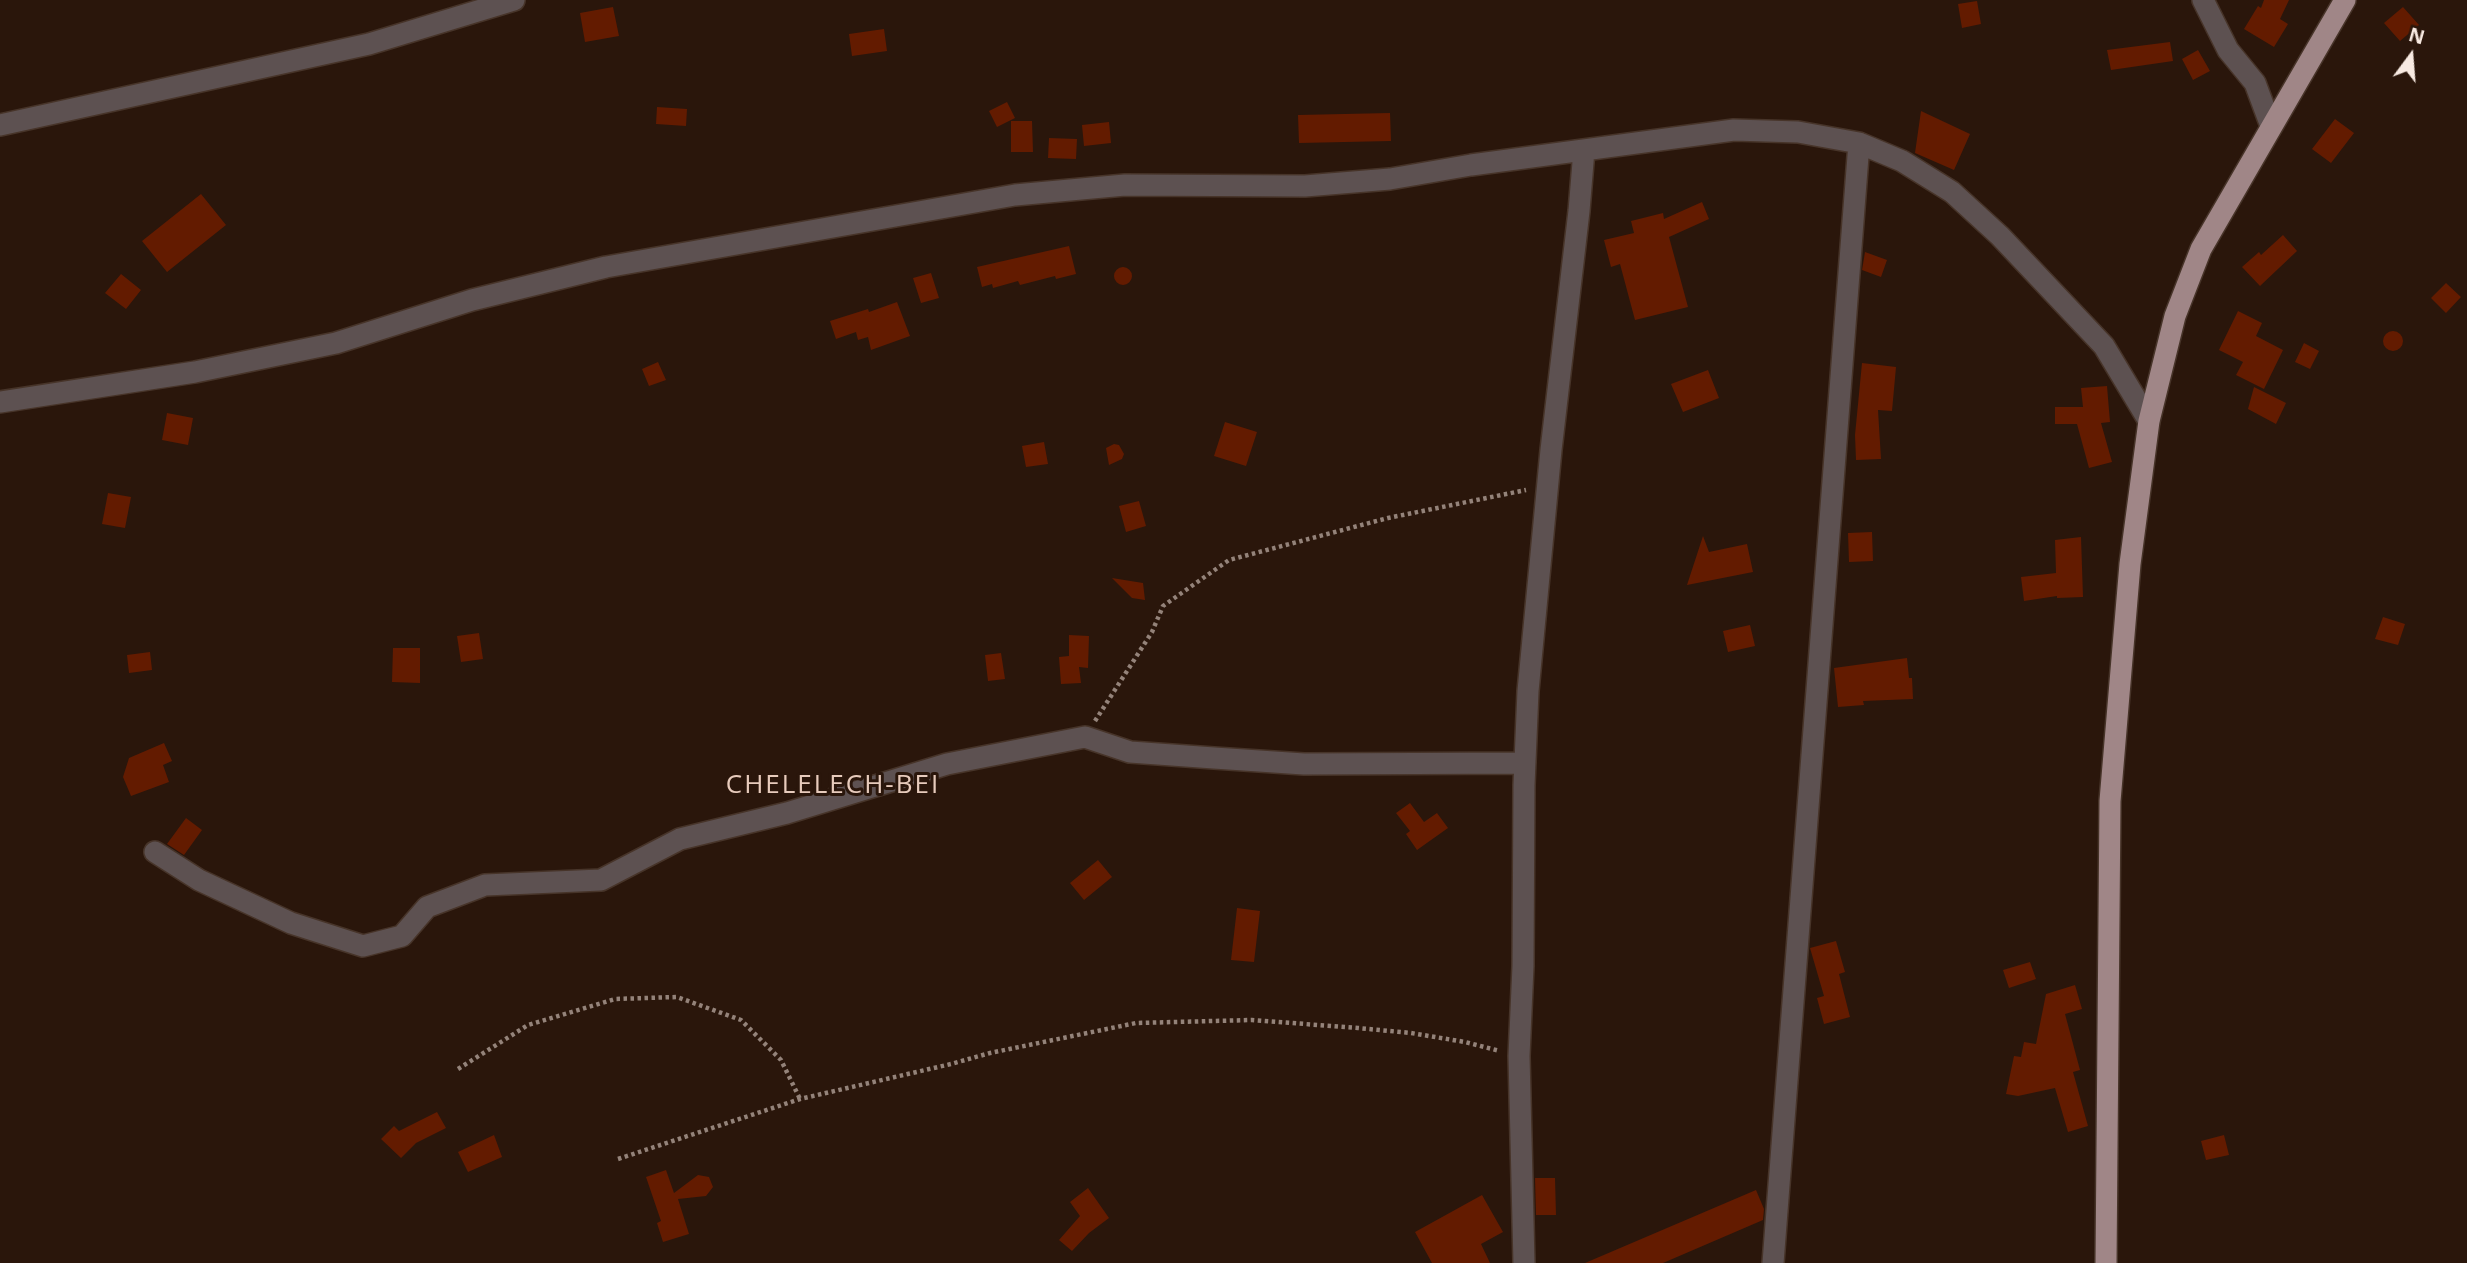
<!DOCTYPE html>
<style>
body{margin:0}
#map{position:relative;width:2467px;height:1263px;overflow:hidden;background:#2a160b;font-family:"Open Sans",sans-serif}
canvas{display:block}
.north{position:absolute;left:2376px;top:21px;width:70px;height:70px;-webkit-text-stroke:5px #2a160b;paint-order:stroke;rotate:16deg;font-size:19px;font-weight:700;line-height:28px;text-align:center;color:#f8eae2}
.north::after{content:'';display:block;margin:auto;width:24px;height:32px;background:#f8eae2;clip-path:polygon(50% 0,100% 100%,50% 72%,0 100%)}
</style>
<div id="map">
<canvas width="2467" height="1263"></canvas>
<div class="north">N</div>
</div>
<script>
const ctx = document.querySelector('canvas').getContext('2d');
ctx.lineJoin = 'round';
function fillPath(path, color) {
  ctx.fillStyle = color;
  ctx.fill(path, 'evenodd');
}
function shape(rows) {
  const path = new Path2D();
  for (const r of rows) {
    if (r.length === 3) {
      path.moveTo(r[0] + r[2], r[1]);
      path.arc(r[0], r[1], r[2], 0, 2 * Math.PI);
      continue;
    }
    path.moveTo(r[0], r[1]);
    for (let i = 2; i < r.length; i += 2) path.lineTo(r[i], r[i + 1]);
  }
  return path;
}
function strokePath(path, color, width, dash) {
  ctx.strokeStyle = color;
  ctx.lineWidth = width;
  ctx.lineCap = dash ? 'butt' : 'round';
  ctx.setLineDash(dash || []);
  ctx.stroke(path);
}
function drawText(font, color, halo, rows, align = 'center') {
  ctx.font = font + ' "Open Sans",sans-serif';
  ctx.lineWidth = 6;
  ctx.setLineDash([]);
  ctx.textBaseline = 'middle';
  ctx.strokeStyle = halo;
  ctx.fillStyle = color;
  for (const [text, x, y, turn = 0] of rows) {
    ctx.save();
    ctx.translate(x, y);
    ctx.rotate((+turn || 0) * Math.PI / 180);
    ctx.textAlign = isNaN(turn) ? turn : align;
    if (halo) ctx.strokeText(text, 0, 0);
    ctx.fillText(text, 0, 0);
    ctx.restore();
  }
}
fillPath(shape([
 [2264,0,2289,0,2280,19,2288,24,2274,47,2244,29,2258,6,2261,8],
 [1977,1,1981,24,1962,28,1958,4],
 [613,7,619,36,585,42,580,13],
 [2403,7,2419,25,2400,41,2384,23],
 [884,29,887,51,852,56,849,34],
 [2170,42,2173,61,2111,70,2107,50],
 [2198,50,2210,71,2193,80,2182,59],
 [1007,102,1015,118,997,127,989,111],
 [657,107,687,109,686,126,656,124],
 [1921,111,1970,134,1954,170,1915,153],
 [1390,113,1391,141,1299,143,1298,115],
 [2335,119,2354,133,2331,163,2312,149],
 [1011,121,1032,121,1033,152,1011,152],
 [1109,122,1111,143,1084,146,1082,125],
 [1049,138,1077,139,1076,159,1048,158],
 [201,194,226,225,167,272,142,241],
 [1702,202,1709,219,1669,237,1688,307,1635,320,1620,264,1611,267,1604,240,1634,233,1631,221,1663,213,1664,219],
 [2283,235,2297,251,2260,286,2242,267,2259,252,2261,255],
 [1069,246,1076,274,1056,279,1055,276,1020,285,1018,281,993,288,992,284,982,287,977,267],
 [1865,252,1887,260,1881,277,1862,270],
 [1123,276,9],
 [931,273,939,298,921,303,913,278],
 [121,274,141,290,126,309,105,293],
 [2446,283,2461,297,2446,313,2431,298],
 [897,302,910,336,871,350,868,337,858,340,856,332,836,339,830,321,868,309,869,312],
 [2238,311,2262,323,2256,336,2283,350,2264,389,2236,375,2243,362,2219,350],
 [2393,341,10],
 [2304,343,2319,351,2310,369,2295,362],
 [658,362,666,380,649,386,642,369],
 [1862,363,1896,367,1892,411,1878,410,1881,459,1856,460,1855,435],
 [1708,370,1719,398,1683,412,1671,384],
 [2107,386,2110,422,2101,423,2112,462,2089,468,2077,424,2055,424,2055,407,2083,407,2081,388],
 [2254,387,2286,403,2276,424,2248,409],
 [167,413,193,418,188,445,162,440],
 [1225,422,1257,432,1246,466,1214,456],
 [1044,442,1048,464,1026,467,1022,446],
 [1114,444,1119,445,1124,454,1122,459,1109,465,1106,448],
 [108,493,131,497,125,528,102,524],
 [1139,501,1146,526,1126,532,1119,506],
 [1872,532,1873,561,1849,562,1848,533],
 [1703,536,1709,552,1747,544,1753,572,1687,585],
 [2081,537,2083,597,2057,598,2057,596,2024,601,2021,577,2056,573,2055,540],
 [1112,578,1143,583,1145,600,1132,598],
 [2383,617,2405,624,2398,645,2375,639],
 [1750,625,1755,646,1728,652,1723,631],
 [479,633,483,659,461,662,457,636],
 [1069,635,1089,636,1088,668,1079,667,1081,683,1061,684,1059,657,1069,656],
 [393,648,420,648,420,683,392,682],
 [150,652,152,670,129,673,127,655],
 [1001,653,1005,679,988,681,985,655],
 [1907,658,1909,678,1912,678,1913,699,1863,701,1864,705,1838,707,1834,668],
 [164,743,172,761,163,765,169,782,131,796,123,777,129,758],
 [1410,803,1424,822,1437,813,1448,828,1417,850,1406,834,1410,831,1396,813],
 [186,818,202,830,184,855,167,844],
 [1098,860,1112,877,1084,900,1070,883],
 [1237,908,1260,911,1254,962,1231,960],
 [1836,941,1845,972,1839,974,1850,1017,1824,1024,1817,998,1824,996,1810,948],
 [2030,962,2036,979,2009,988,2003,970],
 [2075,985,2082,1009,2065,1014,2080,1070,2073,1072,2088,1126,2068,1132,2055,1088,2018,1096,2006,1094,2014,1056,2021,1057,2024,1042,2036,1044,2046,994],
 [437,1112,446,1128,416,1143,401,1158,381,1139,394,1126,399,1131],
 [494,1135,502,1157,468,1172,458,1152],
 [2224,1135,2229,1155,2206,1160,2201,1141],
 [666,1170,674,1193,698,1175,709,1177,713,1187,706,1196,678,1199,689,1234,663,1242,657,1223,661,1221,646,1177],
 [1535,1178,1555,1178,1556,1215,1536,1215],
 [1088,1188,1109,1218,1089,1233,1072,1251,1059,1240,1080,1216,1070,1202],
 [1756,1190,1764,1209,1763,1220,1663,1263,1585,1263],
 [1482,1195,1503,1232,1481,1244,1490,1263,1432,1263,1415,1232]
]), '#631b00');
const minor = shape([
 [2203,0,2228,50,2255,83,2271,126],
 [0,125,369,44,514,0],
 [0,402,195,372,336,343,472,300,606,267,1015,195,1125,185,1305,186,1390,179,1471,165,1734,130,1798,132,1859,143,1902,161,1952,192,2000,236,2104,346,2149,421],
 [155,852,199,880,291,923,363,946,402,936,427,907,485,885,601,880,680,839,787,813,947,764,1085,737,1130,752,1214,758,1304,764,1525,763],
 [1524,1263,1519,1056,1523,966,1524,785,1528,691,1551,450,1579,211,1584,150],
 [1773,1263,1859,143]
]);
const major = shape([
 [2106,1263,2110,801,2130,564,2149,421,2175,316,2201,249,2345,0]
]);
strokePath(minor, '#473429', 24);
strokePath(major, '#473429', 24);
strokePath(shape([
 [1095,721,1152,632,1163,606,1229,560,1388,518,1526,490],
 [458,1069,528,1025,615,999,677,997,741,1020,781,1060,800,1099],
 [618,1159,800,1099,951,1064,990,1053,1136,1023,1252,1020,1358,1028,1411,1033,1465,1042,1500,1051]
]), '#94837a', 4.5, [3.5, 3.5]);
strokePath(minor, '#5d5151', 21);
strokePath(major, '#a08687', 21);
ctx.letterSpacing = '2px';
drawText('26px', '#e7cbbc', '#2a160b', [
 ["CHELELECH-BEI",833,786]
]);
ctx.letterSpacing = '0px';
</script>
